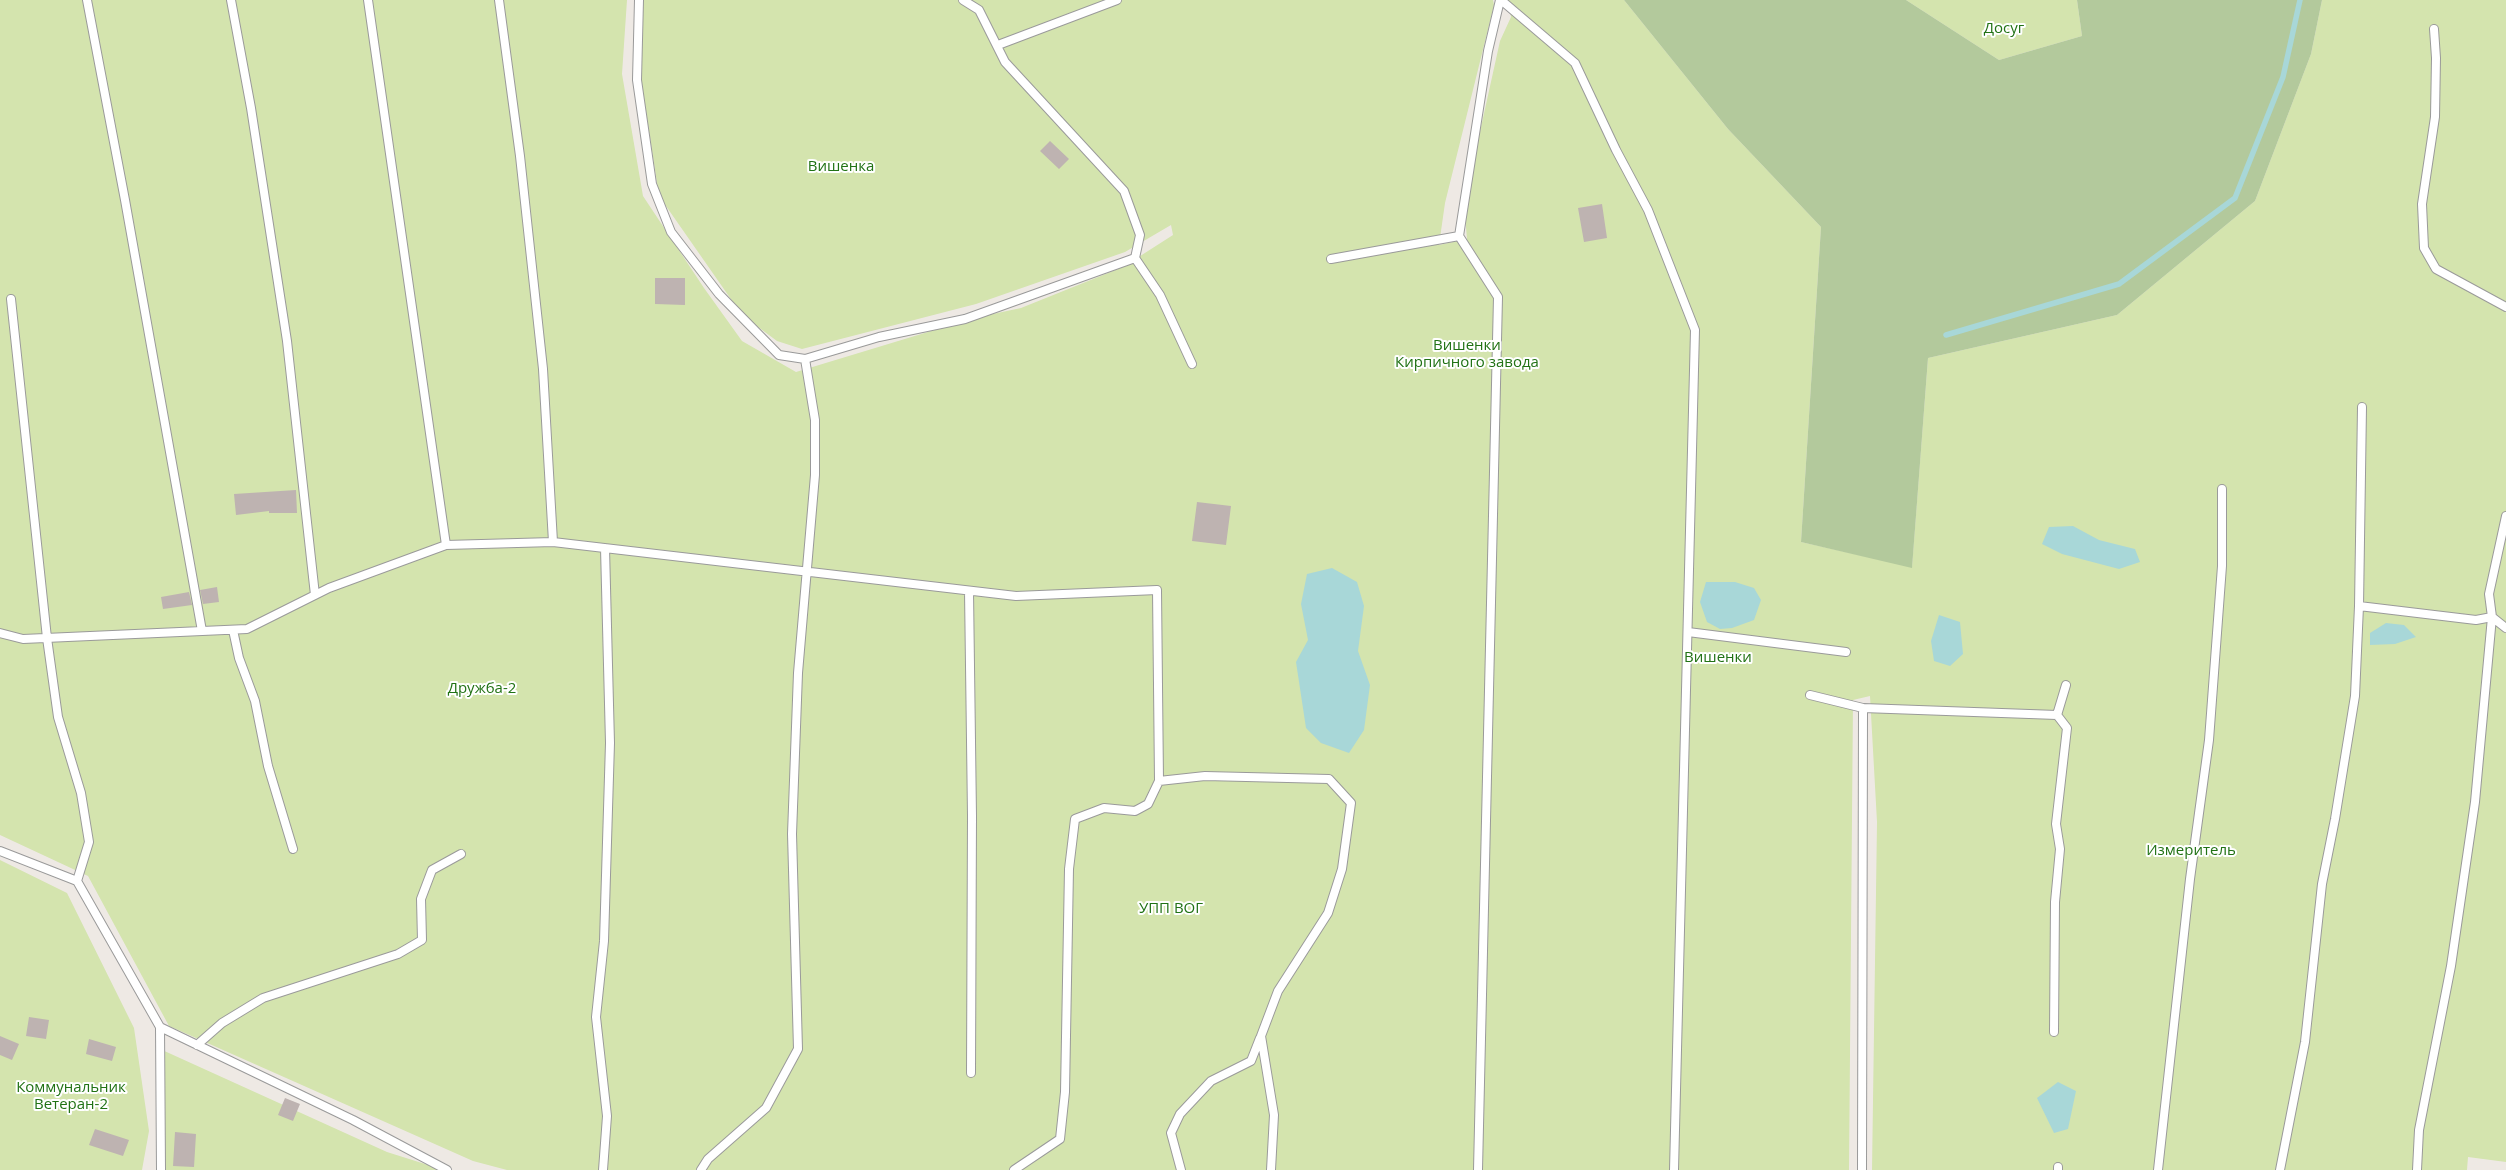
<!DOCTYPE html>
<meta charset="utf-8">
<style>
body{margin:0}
canvas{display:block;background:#eee9e4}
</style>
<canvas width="2506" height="1170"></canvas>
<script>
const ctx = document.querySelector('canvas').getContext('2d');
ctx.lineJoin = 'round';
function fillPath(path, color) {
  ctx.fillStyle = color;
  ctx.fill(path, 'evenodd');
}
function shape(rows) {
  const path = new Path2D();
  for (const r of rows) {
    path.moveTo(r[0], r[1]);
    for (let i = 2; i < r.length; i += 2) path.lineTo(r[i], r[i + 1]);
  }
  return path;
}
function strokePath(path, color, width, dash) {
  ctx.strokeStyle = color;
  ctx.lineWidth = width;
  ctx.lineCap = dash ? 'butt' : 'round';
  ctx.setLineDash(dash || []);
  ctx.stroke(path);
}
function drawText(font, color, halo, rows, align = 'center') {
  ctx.font = font + ' "Open Sans",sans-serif';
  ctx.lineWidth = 4;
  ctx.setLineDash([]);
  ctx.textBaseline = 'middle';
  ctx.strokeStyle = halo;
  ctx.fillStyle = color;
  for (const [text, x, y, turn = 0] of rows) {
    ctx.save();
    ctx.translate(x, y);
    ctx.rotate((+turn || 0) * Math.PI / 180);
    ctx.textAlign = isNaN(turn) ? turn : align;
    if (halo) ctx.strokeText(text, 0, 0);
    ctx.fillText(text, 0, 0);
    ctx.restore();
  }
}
fillPath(shape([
 [0,0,627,0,622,74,643,196,704,288,742,341,796,372,974,318,1021,308,1123,267,1173,235,1171,225,1125,252,976,304,802,349,777,341,742,315,659,196,640,72,643,0,1493,0,1494,5,1445,203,1439,245,1467,239,1464,204,1500,41,1511,17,1508,0,1624,0,1728,129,1821,227,1801,542,1912,567,1928,358,2117,315,2255,201,2311,54,2322,0,2506,0,2506,1162,2468,1157,2467,1170,1872,1170,1877,822,1870,696,1853,700,1849,1170,507,1170,473,1161,169,1026,88,876,0,835],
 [1906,0,2077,0,2082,36,1999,60],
 [0,860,67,893,134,1028,149,1131,142,1170,0,1170],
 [160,1049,387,1152,444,1170,161,1170]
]), '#d4e4ae');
fillPath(shape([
 [1624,0,1906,0,1999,60,2082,36,2077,0,2322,0,2311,54,2255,201,2117,315,1928,358,1912,568,1801,542,1821,227,1728,129]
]), '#b3c99c');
fillPath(shape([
 [2073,526,2099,540,2135,549,2140,562,2119,569,2062,554,2042,544,2049,527],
 [1332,568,1357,582,1364,606,1358,651,1370,685,1364,730,1349,753,1321,743,1306,728,1296,662,1308,640,1301,604,1307,574],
 [1706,582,1735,582,1754,588,1761,600,1754,620,1732,628,1720,629,1707,622,1700,602],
 [1939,615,1960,622,1963,654,1950,666,1934,661,1931,641],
 [2386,623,2404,625,2416,637,2395,644,2370,645,2370,633],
 [2058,1082,2076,1091,2068,1129,2054,1133,2037,1098]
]), '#a8d7d8');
strokePath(shape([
 [1946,335,2119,284,2235,198,2283,77,2300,0]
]), '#a8d7d8', 5.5);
fillPath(shape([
 [1050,141,1069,159,1059,169,1040,151],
 [1602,204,1607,238,1584,242,1578,208],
 [655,278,685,278,685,305,655,304],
 [296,490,297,513,269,513,269,511,236,515,234,494],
 [1197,502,1231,506,1226,545,1192,541],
 [217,587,219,602,203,604,200,590],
 [189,592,192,605,163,609,161,597],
 [29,1017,49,1020,46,1039,26,1036],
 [0,1036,19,1044,12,1060,0,1055],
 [89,1039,116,1047,112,1061,86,1054],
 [285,1098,300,1104,293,1121,278,1115],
 [95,1129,129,1140,123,1156,89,1145],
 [175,1132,196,1134,194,1167,173,1166]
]), '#beb3b1');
const service = shape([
 [87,0,125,200,202,631],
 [231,0,251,108,287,341,315,595],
 [368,0,446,545],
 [499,0,520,156,543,369,553,542],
 [639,0,637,80,652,184,671,232,719,294,779,355,805,359,879,337,965,319,1135,258,1140,235,1124,191,1005,62,979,10,963,0],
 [1501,0,1575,63,1616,150,1648,210,1695,330,1674,1170],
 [2434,29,2436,58,2435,117,2422,204,2424,248,2436,269,2506,307],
 [998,45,1117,0],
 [1135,258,1160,295,1192,364],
 [1331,259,1459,236],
 [11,299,47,638,58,717,81,793,89,842,77,881],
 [2362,407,2359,606,2476,620,2492,617,2475,802,2451,966,2419,1130,2417,1170],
 [2506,516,2489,594,2492,617,2506,628],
 [969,591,972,816,971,1073],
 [233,630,239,658,255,701,268,766,293,849],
 [1688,632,1846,652],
 [0,633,23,639,247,629,329,588,446,545,553,542,1016,596,1157,590,1159,781,1205,776,1329,779,1351,803,1342,869,1328,913,1278,991,1261,1036,1274,1115,1271,1170],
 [1810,695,1863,708,1862,1170],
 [1863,708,2057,715,2066,685],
 [0,851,77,881,160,1027,353,1120,447,1170],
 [160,1027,161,1170],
 [2054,1032,2055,902,2060,849,2056,824,2067,728,2057,715],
 [197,1045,222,1023,263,998,398,954,422,940,421,899,432,870,461,854],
 [2058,1167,2058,1170],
 [603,1170,607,1116,596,1017,604,941,610,743,605,548],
 [701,1170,708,1159,766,1108,798,1049,792,834,798,673,815,475,815,420,805,359],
 [1014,1170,1060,1139,1065,1092,1069,869,1075,819,1104,808,1135,811,1148,804,1159,781],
 [1181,1170,1171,1133,1180,1114,1211,1081,1251,1061,1260,1038],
 [1478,1170,1498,297,1459,236,1488,51,1500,0],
 [2158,1170,2190,879,2209,740,2222,566,2222,489],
 [2280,1170,2305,1042,2322,884,2335,819,2355,696,2359,606]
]);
strokePath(service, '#9a9a9a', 10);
strokePath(service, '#fff', 8);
drawText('15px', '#217215', '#fff', [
 ["Досуг",2004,29],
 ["Вишенка",841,167],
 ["Вишенки",1467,346],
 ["Кирпичного завода",1467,363],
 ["Вишенки",1718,658],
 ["Дружба-2",482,689],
 ["Измеритель",2191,851],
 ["УПП ВОГ",1171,909],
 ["Коммунальник",71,1088],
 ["Ветеран-2",71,1105]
]);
</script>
